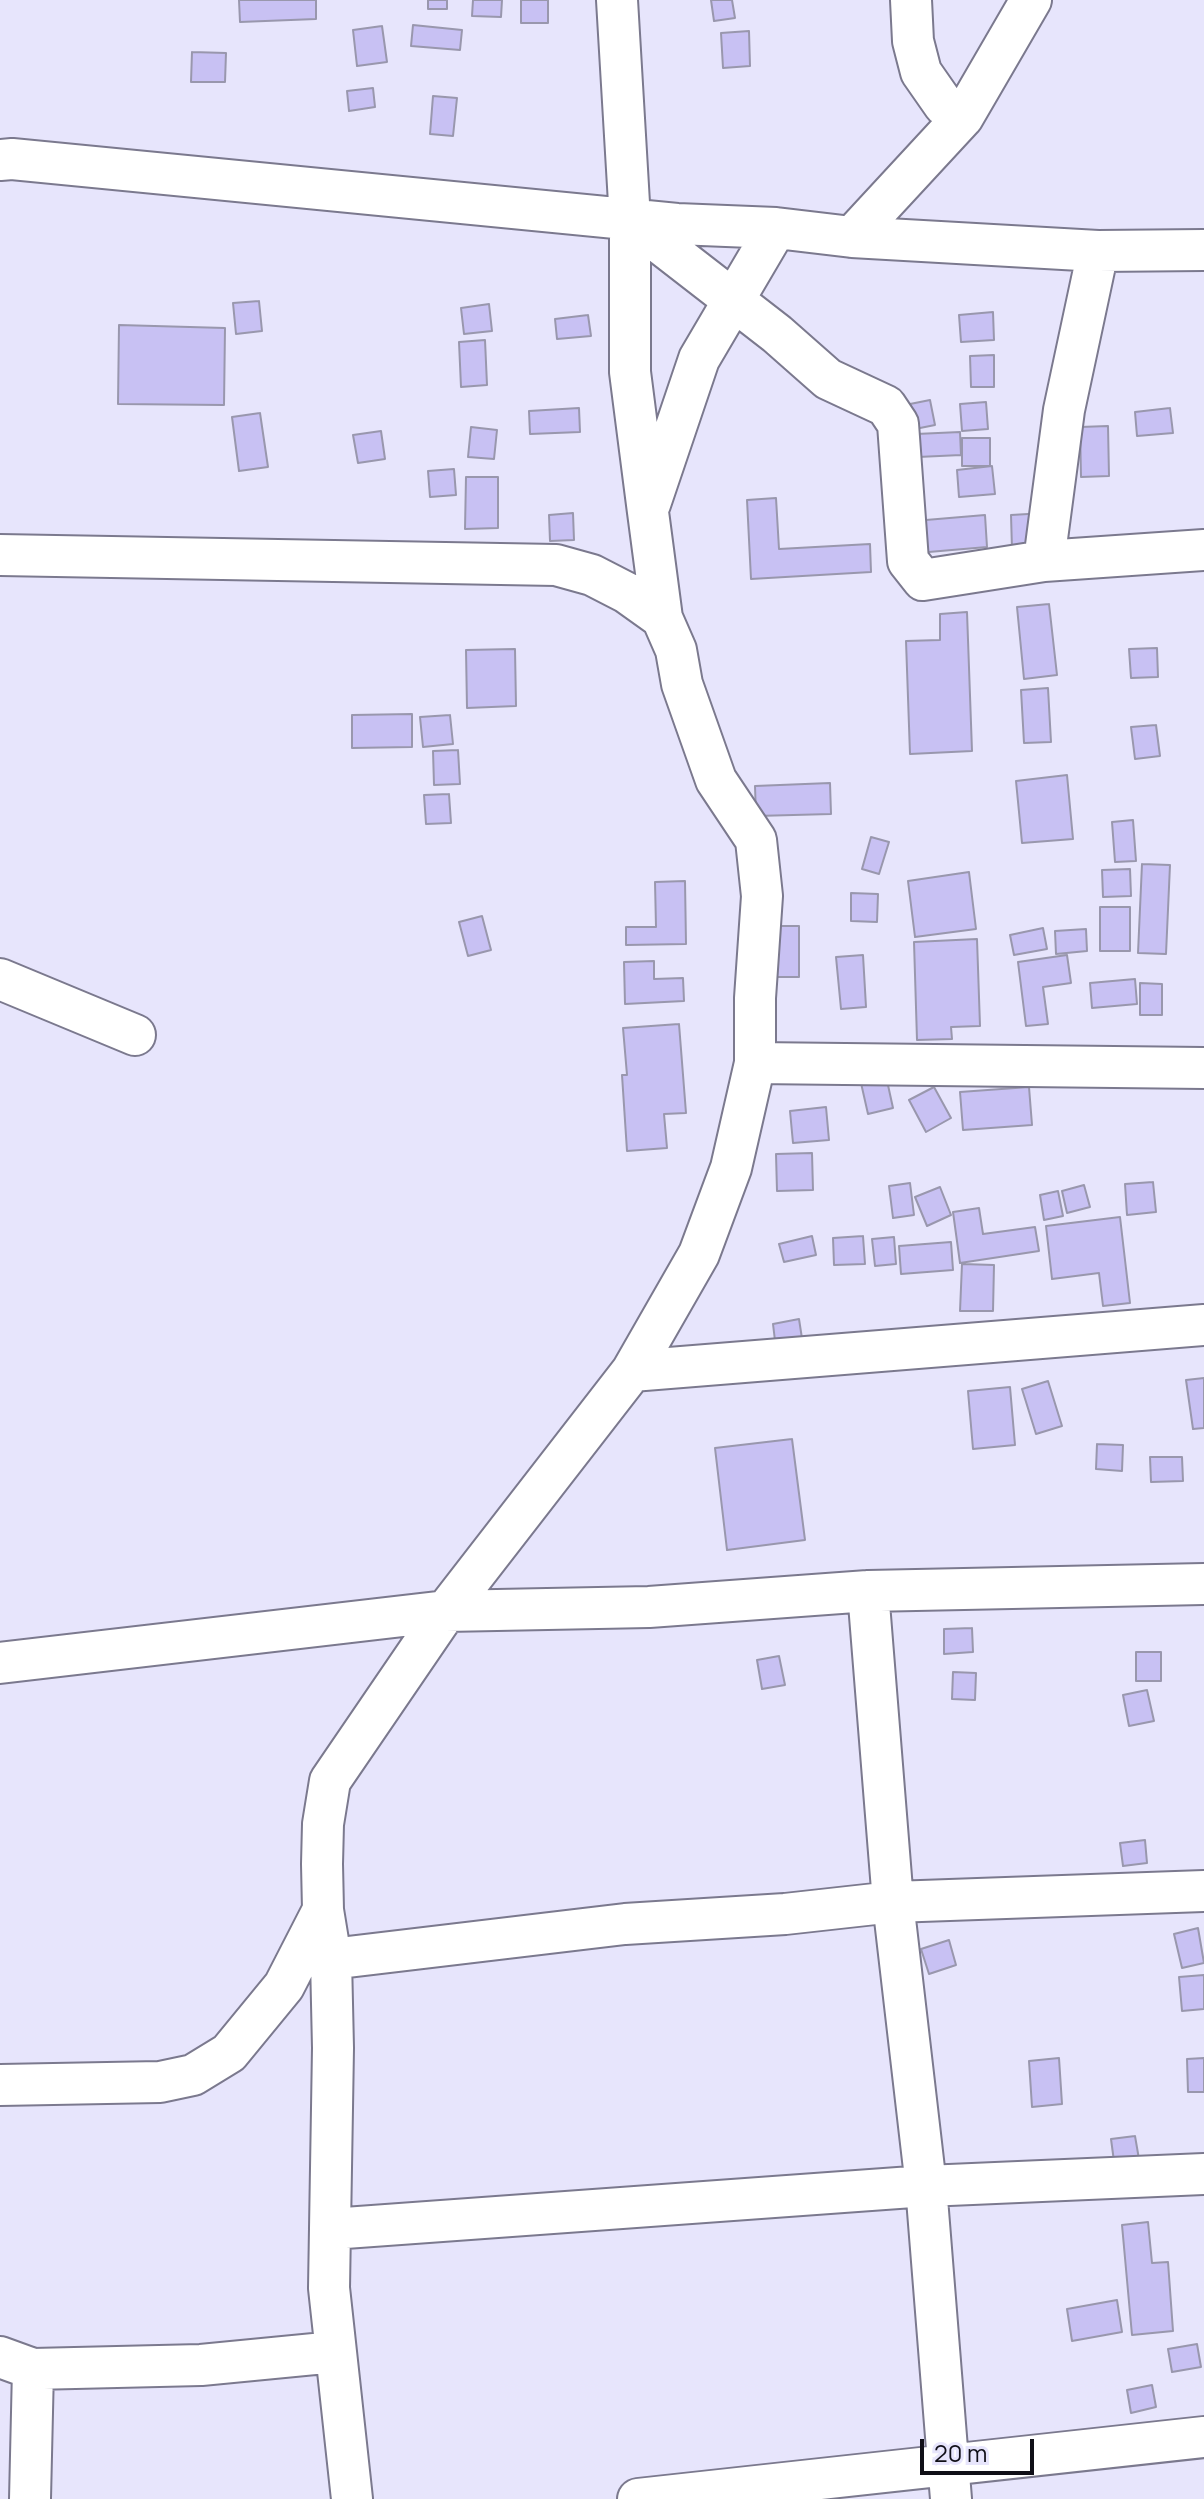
<!DOCTYPE html>
<style>
body{margin:0}
#map{position:relative;width:1204px;height:2499px;overflow:hidden;background:#e7e5fc;font-family:Manrope,sans-serif}
canvas{display:block}
.scale{position:absolute;left:920px;top:2439px;width:114px;height:36px;box-sizing:border-box;border:4px solid #100f17;border-top:0;padding-left:10px;font-size:24px;line-height:28px;white-space:nowrap;color:#100f17;-webkit-text-stroke:6px #e7e5fc;paint-order:stroke}
</style>
<div id="map">
<canvas width="1204" height="2499"></canvas>
<div class="scale">20 m</div>
</div>
<script>
const ctx = document.querySelector('canvas').getContext('2d');
ctx.lineJoin = 'round';
function fillPath(path, color) {
  ctx.fillStyle = color;
  ctx.fill(path, 'evenodd');
}
function shape(rows) {
  const path = new Path2D();
  for (const r of rows) {
    path.moveTo(r[0], r[1]);
    for (let i = 2; i < r.length; i += 2) path.lineTo(r[i], r[i + 1]);
  }
  return path;
}
function strokePath(path, color, width, dash) {
  ctx.strokeStyle = color;
  ctx.lineWidth = width;
  ctx.lineCap = dash ? 'butt' : 'round';
  ctx.setLineDash(dash || []);
  ctx.stroke(path);
}
const building = shape([
 [239,0,316,0,316,19,240,22,239,0],
 [428,0,447,0,447,9,428,9,428,0],
 [473,0,502,0,501,17,472,16,473,0],
 [521,0,548,0,548,23,521,23,521,0],
 [711,0,732,0,735,18,714,21,711,0],
 [413,25,462,30,460,50,411,46,413,25],
 [382,26,387,62,357,66,353,30,382,26],
 [749,31,750,66,723,68,721,33,749,31],
 [192,52,226,53,225,82,191,82,192,52],
 [373,88,375,107,349,111,347,91,373,88],
 [433,96,457,98,453,136,430,134,433,96],
 [259,301,262,331,236,334,233,303,259,301],
 [489,304,492,331,464,334,461,308,489,304],
 [993,312,994,340,961,342,959,315,993,312],
 [588,315,591,336,557,339,555,319,588,315],
 [119,325,225,328,224,405,118,404,119,325],
 [485,340,487,385,461,387,459,342,485,340],
 [994,355,994,387,971,387,970,356,994,355],
 [930,400,935,425,910,430,905,405,930,400],
 [986,402,988,429,962,431,960,404,986,402],
 [579,408,580,432,530,434,529,411,579,408],
 [1170,408,1173,433,1137,436,1135,412,1170,408],
 [260,413,268,467,239,471,232,417,260,413],
 [1108,426,1109,476,1081,477,1080,427,1108,426],
 [471,427,497,430,494,459,468,457,471,427],
 [381,431,385,459,358,463,353,435,381,431],
 [960,432,961,455,918,457,916,434,960,432],
 [962,438,990,438,990,466,962,466,962,438],
 [992,466,995,494,959,497,957,470,992,466],
 [454,469,456,495,430,497,428,471,454,469],
 [466,477,498,477,498,528,465,529,466,477],
 [776,498,779,549,870,544,871,572,751,579,747,500,776,498],
 [1062,512,1063,547,1012,549,1011,515,1062,512],
 [573,513,574,540,550,541,549,515,573,513],
 [985,515,987,547,917,553,914,521,985,515],
 [1049,604,1057,675,1024,679,1017,607,1049,604],
 [967,612,972,751,910,754,906,641,940,640,940,614,967,612],
 [1157,648,1158,677,1131,678,1129,649,1157,648],
 [515,649,516,706,467,708,466,650,515,649],
 [1048,688,1051,742,1024,743,1021,690,1048,688],
 [412,714,412,747,352,748,352,715,412,714],
 [450,715,453,744,423,747,420,717,450,715],
 [1156,725,1160,756,1135,759,1131,727,1156,725],
 [458,750,460,784,434,785,433,751,458,750],
 [1067,775,1073,839,1022,843,1016,781,1067,775],
 [830,783,831,814,756,816,755,786,830,783],
 [449,794,451,823,426,824,424,795,449,794],
 [1133,820,1136,861,1115,862,1112,822,1133,820],
 [871,837,889,842,879,874,862,869,871,837],
 [1142,864,1170,865,1166,954,1138,953,1142,864],
 [1130,869,1131,896,1103,897,1102,870,1130,869],
 [969,872,976,929,915,937,908,881,969,872],
 [685,881,686,944,626,945,626,927,656,927,655,882,685,881],
 [851,893,878,894,877,922,851,921,851,893],
 [1100,907,1130,907,1130,951,1100,951,1100,907],
 [482,916,491,950,468,956,459,922,482,916],
 [750,926,799,926,799,977,750,977,750,926],
 [1043,928,1047,949,1014,955,1010,935,1043,928],
 [1086,929,1087,951,1056,954,1055,931,1086,929],
 [977,939,980,1026,951,1027,952,1039,917,1040,914,942,977,939],
 [863,955,866,1007,841,1009,836,957,863,955],
 [1067,955,1071,983,1043,987,1048,1024,1026,1026,1018,962,1067,955],
 [654,961,654,979,683,978,684,1001,625,1004,624,962,654,961],
 [1135,979,1137,1004,1092,1008,1090,983,1135,979],
 [1140,983,1162,984,1162,1015,1140,1015,1140,983],
 [679,1024,686,1113,664,1114,667,1148,627,1151,622,1075,627,1075,623,1028,679,1024],
 [886,1076,893,1108,868,1114,861,1083,886,1076],
 [934,1087,951,1118,926,1132,909,1100,934,1087],
 [1029,1087,1032,1125,963,1130,960,1092,1029,1087],
 [826,1107,829,1140,793,1143,790,1111,826,1107],
 [812,1153,813,1190,777,1191,776,1154,812,1153],
 [1153,1182,1156,1212,1127,1215,1125,1184,1153,1182],
 [910,1183,914,1215,893,1218,889,1186,910,1183],
 [1084,1185,1090,1207,1067,1213,1062,1191,1084,1185],
 [940,1187,951,1215,927,1226,915,1197,940,1187],
 [1058,1191,1063,1216,1044,1220,1040,1195,1058,1191],
 [979,1208,983,1234,1035,1227,1039,1251,960,1263,953,1212,979,1208],
 [1120,1217,1130,1303,1103,1306,1099,1273,1052,1279,1046,1226,1120,1217],
 [812,1236,816,1255,784,1262,779,1244,812,1236],
 [863,1236,865,1264,834,1265,833,1238,863,1236],
 [894,1237,896,1264,875,1266,872,1239,894,1237],
 [951,1242,953,1270,901,1274,899,1246,951,1242],
 [962,1264,994,1265,993,1311,960,1311,962,1264],
 [799,1319,803,1345,776,1349,773,1324,799,1319],
 [1204,1378,1204,1428,1193,1429,1186,1380,1204,1378],
 [1048,1381,1062,1426,1036,1434,1022,1389,1048,1381],
 [1010,1387,1015,1445,973,1449,968,1391,1010,1387],
 [792,1439,805,1540,727,1550,715,1448,792,1439],
 [1097,1444,1123,1445,1122,1471,1096,1469,1097,1444],
 [1150,1457,1182,1457,1183,1481,1151,1482,1150,1457],
 [972,1628,973,1652,944,1654,944,1629,972,1628],
 [1136,1652,1161,1652,1161,1681,1136,1681,1136,1652],
 [779,1656,785,1685,762,1689,757,1660,779,1656],
 [953,1672,976,1673,975,1700,952,1699,953,1672],
 [1147,1690,1154,1721,1129,1726,1123,1695,1147,1690],
 [1145,1840,1147,1863,1123,1866,1120,1843,1145,1840],
 [1198,1928,1204,1963,1182,1968,1174,1934,1198,1928],
 [949,1940,956,1965,929,1974,921,1949,949,1940],
 [1204,1975,1204,2009,1182,2011,1179,1977,1204,1975],
 [1059,2058,1062,2104,1032,2107,1029,2061,1059,2058],
 [1204,2058,1204,2092,1188,2092,1187,2059,1204,2058],
 [1135,2136,1140,2165,1115,2169,1111,2139,1135,2136],
 [1148,2222,1152,2263,1168,2262,1173,2331,1132,2335,1122,2225,1148,2222],
 [1117,2300,1122,2332,1072,2341,1067,2309,1117,2300],
 [1197,2344,1201,2367,1172,2372,1168,2349,1197,2344],
 [1152,2385,1156,2407,1131,2413,1127,2390,1152,2385]
]);
fillPath(building, '#c8c1f3');
strokePath(building, '#9997ad', 2);
const minor = shape([
 [911,0,913,41,921,72,944,105,963,117],
 [0,160,12,159,677,224,776,228,852,237,1098,251,1204,250],
 [630,220,777,334,828,379,886,406,898,424,908,561,923,580,1044,561,1204,550],
 [852,237,963,117,1031,0],
 [650,504,699,359,776,228],
 [0,555,556,565,592,575,627,593,662,618],
 [1044,561,1064,410,1098,251],
 [0,979,135,1035],
 [755,1063,1204,1068],
 [632,1371,1204,1325],
 [868,1591,893,1902,926,2186,951,2499],
 [0,1663,446,1611,649,1607,868,1591,1204,1584],
 [331,1959,625,1924,785,1914,893,1902,1204,1891],
 [0,2085,160,2082,193,2075,229,2053,284,1986,323,1910],
 [331,2229,926,2186,1204,2174],
 [0,2357,33,2369,201,2365,335,2352],
 [30,2499,33,2369],
 [352,2499,329,2288,333,2048,331,1959,323,1910,322,1864,323,1824,330,1781,446,1611,632,1371,699,1254,731,1168,755,1063,755,998,762,896,756,840,716,780,682,684,676,650,662,618,648,512,630,372,630,220,617,0],
 [638,2499,1204,2437]
]);
strokePath(minor, '#7b798e', 44);
strokePath(minor, '#fff', 40);
</script>
